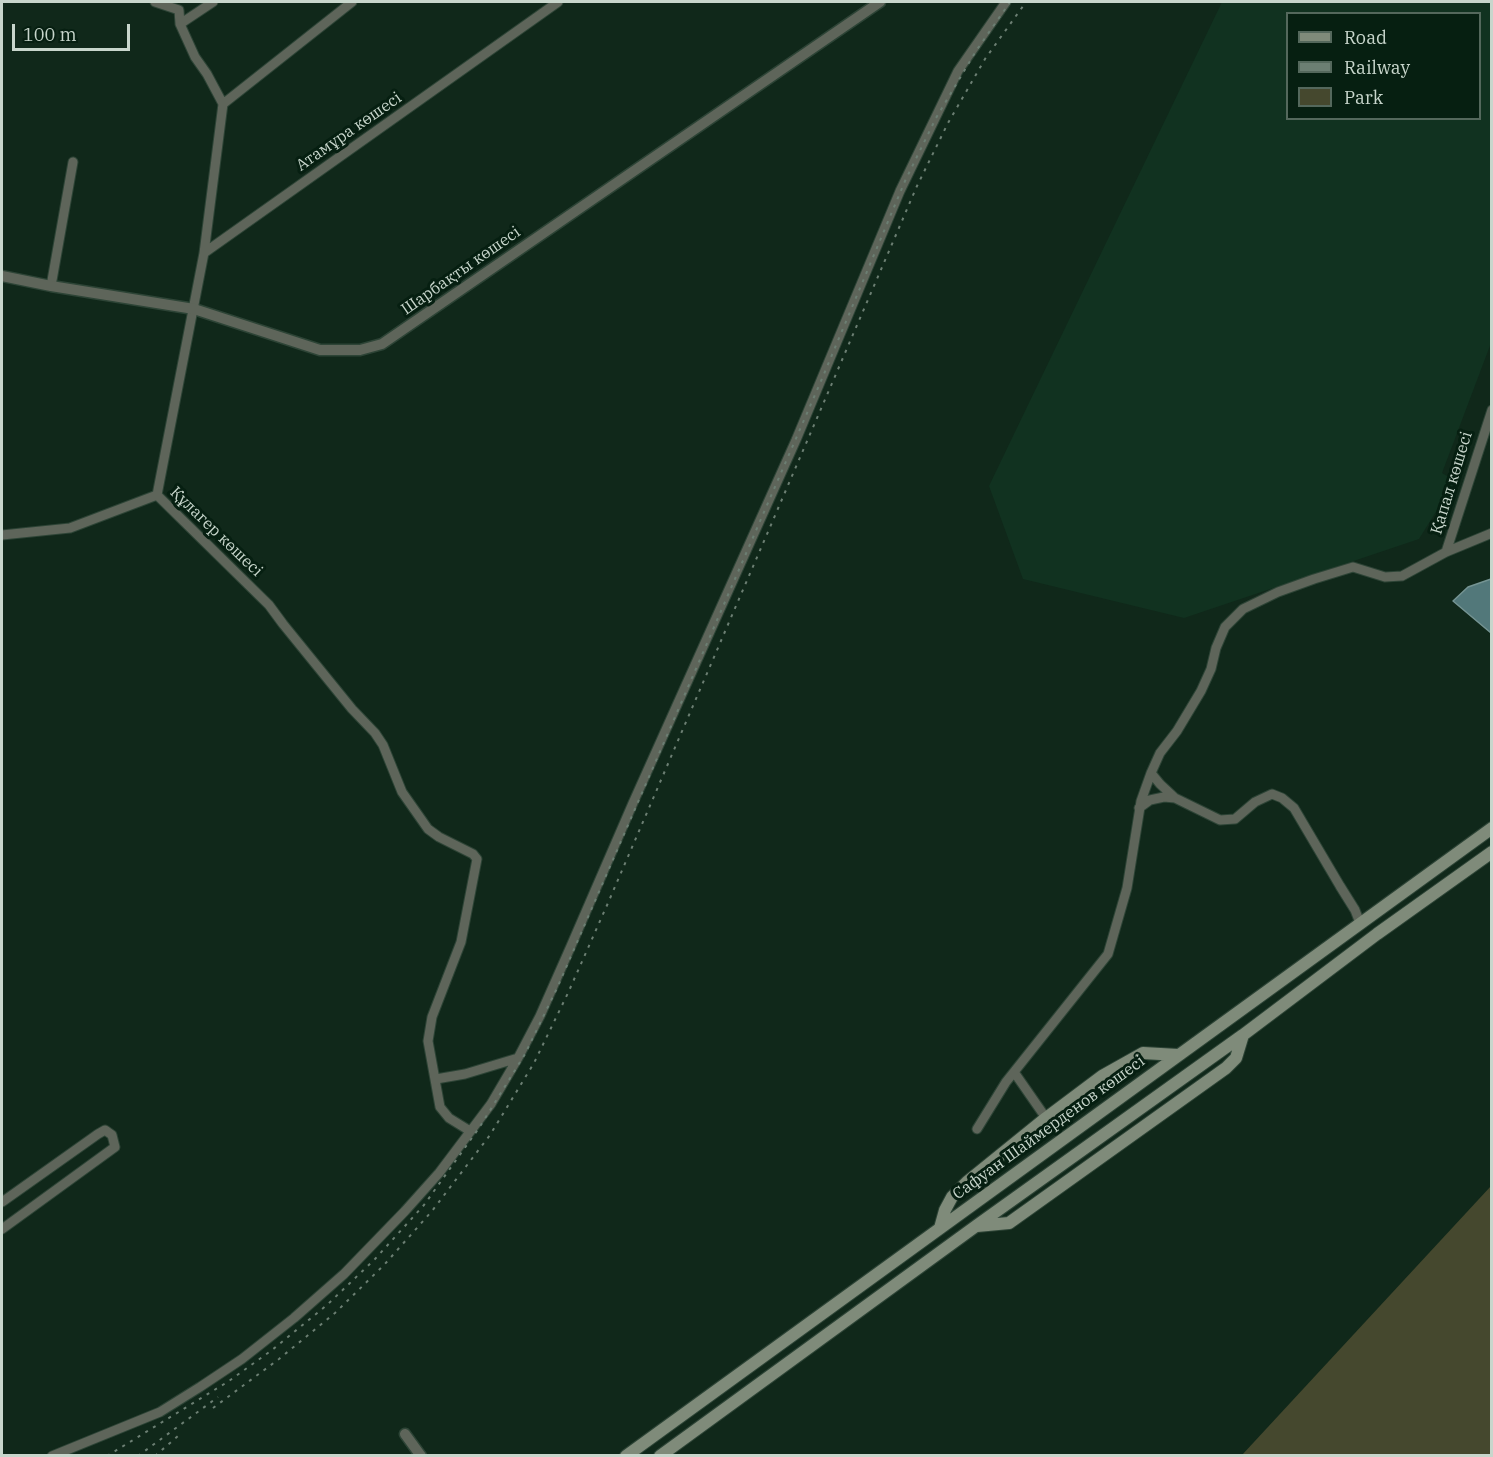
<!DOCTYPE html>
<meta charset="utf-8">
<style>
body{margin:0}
#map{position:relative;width:1493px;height:1457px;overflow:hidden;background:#10281a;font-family:"IBM Plex Serif",serif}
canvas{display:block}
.frame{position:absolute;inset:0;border:3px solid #c8d6cc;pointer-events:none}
.legend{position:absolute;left:1286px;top:12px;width:195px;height:108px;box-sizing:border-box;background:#061f11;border:2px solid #54685c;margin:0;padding:8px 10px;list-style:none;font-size:18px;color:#c8d6cc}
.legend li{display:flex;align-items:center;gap:12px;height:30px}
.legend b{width:30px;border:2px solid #54685c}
.scale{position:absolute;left:12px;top:24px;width:118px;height:27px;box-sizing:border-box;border:3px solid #c8d6cc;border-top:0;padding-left:8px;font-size:18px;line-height:21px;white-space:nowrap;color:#c8d6cc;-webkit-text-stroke:4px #061f11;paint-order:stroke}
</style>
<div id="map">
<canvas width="1493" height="1457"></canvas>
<div class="frame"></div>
<ul class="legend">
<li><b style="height:8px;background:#7f8b7a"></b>Road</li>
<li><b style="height:8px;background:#6c7f73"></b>Railway</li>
<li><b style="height:16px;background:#45482e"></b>Park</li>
</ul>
<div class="scale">100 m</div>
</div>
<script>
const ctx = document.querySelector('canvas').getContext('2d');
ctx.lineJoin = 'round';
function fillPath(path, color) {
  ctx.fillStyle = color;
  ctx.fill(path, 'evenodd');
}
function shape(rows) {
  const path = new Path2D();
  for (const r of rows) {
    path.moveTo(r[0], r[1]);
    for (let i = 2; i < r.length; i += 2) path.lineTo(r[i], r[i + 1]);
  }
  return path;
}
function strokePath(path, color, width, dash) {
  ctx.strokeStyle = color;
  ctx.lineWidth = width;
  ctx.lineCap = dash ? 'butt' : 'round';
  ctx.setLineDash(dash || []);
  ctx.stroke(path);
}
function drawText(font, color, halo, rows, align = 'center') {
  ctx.font = font + ' "IBM Plex Serif",serif';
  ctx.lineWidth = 6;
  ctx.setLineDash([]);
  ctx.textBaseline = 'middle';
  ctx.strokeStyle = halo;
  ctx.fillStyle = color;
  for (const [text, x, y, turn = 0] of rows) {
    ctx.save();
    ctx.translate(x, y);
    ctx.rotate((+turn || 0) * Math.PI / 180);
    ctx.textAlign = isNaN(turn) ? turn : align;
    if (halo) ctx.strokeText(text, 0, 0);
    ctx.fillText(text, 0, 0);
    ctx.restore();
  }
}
fillPath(shape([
 [1222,2,1491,2,1491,343,1442,473,1455,481,1419,539,1184,618,1023,579,989,486],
 [1288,14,1480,14,1480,118,1288,118]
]), '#113220');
fillPath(shape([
 [1491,1186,1491,1455,1242,1455]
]), '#45482e');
const water = shape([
 [1491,579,1492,579,1491,633,1453,601,1468,587,1491,579]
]);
fillPath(water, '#52787a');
strokePath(water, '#759493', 1.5);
const minor = shape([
 [155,2,179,10,180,24,213,2],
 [180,24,195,57,207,74,223,104],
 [204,253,223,104,352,2],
 [51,286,73,162],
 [2,535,70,528,157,495],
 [1446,552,1492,410],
 [1151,773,1160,784,1175,798],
 [1139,808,1150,800,1164,797,1175,798,1220,820,1235,819,1255,802,1272,794,1282,798,1294,808,1340,886,1355,910,1360,923],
 [1014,1072,1046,1118],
 [436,1079,465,1074,518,1058],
 [977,1129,1006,1082,1108,954,1127,888,1141,801,1151,773,1160,753,1177,731,1201,691,1211,669,1216,648,1225,627,1243,609,1278,592,1314,579,1353,567,1385,577,1402,576,1446,552,1492,533],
 [470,1131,449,1118,440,1107,428,1041,432,1017,461,942,477,859,473,854,439,837,428,829,402,792,383,745,375,733,352,709,283,624,269,605,157,495,204,253,558,2],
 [2,1202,98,1134,105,1130,112,1135,115,1147,2,1229],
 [52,1456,160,1412,200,1387,242,1359,294,1318,344,1274,405,1211,439,1173,491,1104,518,1058,540,1016,571,946,633,803,796,440,900,191,958,71,1006,2]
]);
const tertiary = shape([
 [2,276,51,286,194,309,320,350,360,350,382,344,880,2],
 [405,1434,421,1456]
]);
const secondary = shape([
 [977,1226,1009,1223,1226,1068,1236,1058,1243,1035],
 [940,1228,945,1210,952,1197,967,1182,1046,1118,1102,1076,1143,1053,1178,1055],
 [626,1456,1492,828],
 [660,1456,976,1226,1243,1035,1377,934,1492,852]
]);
strokePath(minor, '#2d4436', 11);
strokePath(tertiary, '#2d4436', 13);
strokePath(secondary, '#2d4436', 14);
strokePath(minor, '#5e655a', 9);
strokePath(tertiary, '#5e655a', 10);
strokePath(secondary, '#7f8b7a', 12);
strokePath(shape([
 [213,1408,279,1359,335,1313,384,1265,432,1211,490,1135,534,1063,568,993,608,903,917,186,948,123,985,59,1026,2],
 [107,1456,229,1381,272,1350,327,1305,375,1259,424,1205,479,1128,525,1054,558,986,821,381,905,181,936,118,976,51,1010,2],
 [138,1456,218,1397],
 [155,1456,178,1436]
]), '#6c7f73', 2, [3, 6]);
drawText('16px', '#c8d6cc', '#061f11', [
 ["Атамұра көшесі",349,132,-35],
 ["Шарбақты көшесі",461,271,-35],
 ["Қапал көшесі",1452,483,-73],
 ["Құлагер көшесі",216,532,44],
 ["Сафуан Шаймерденов көшесі",1049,1128,-36]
]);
</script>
